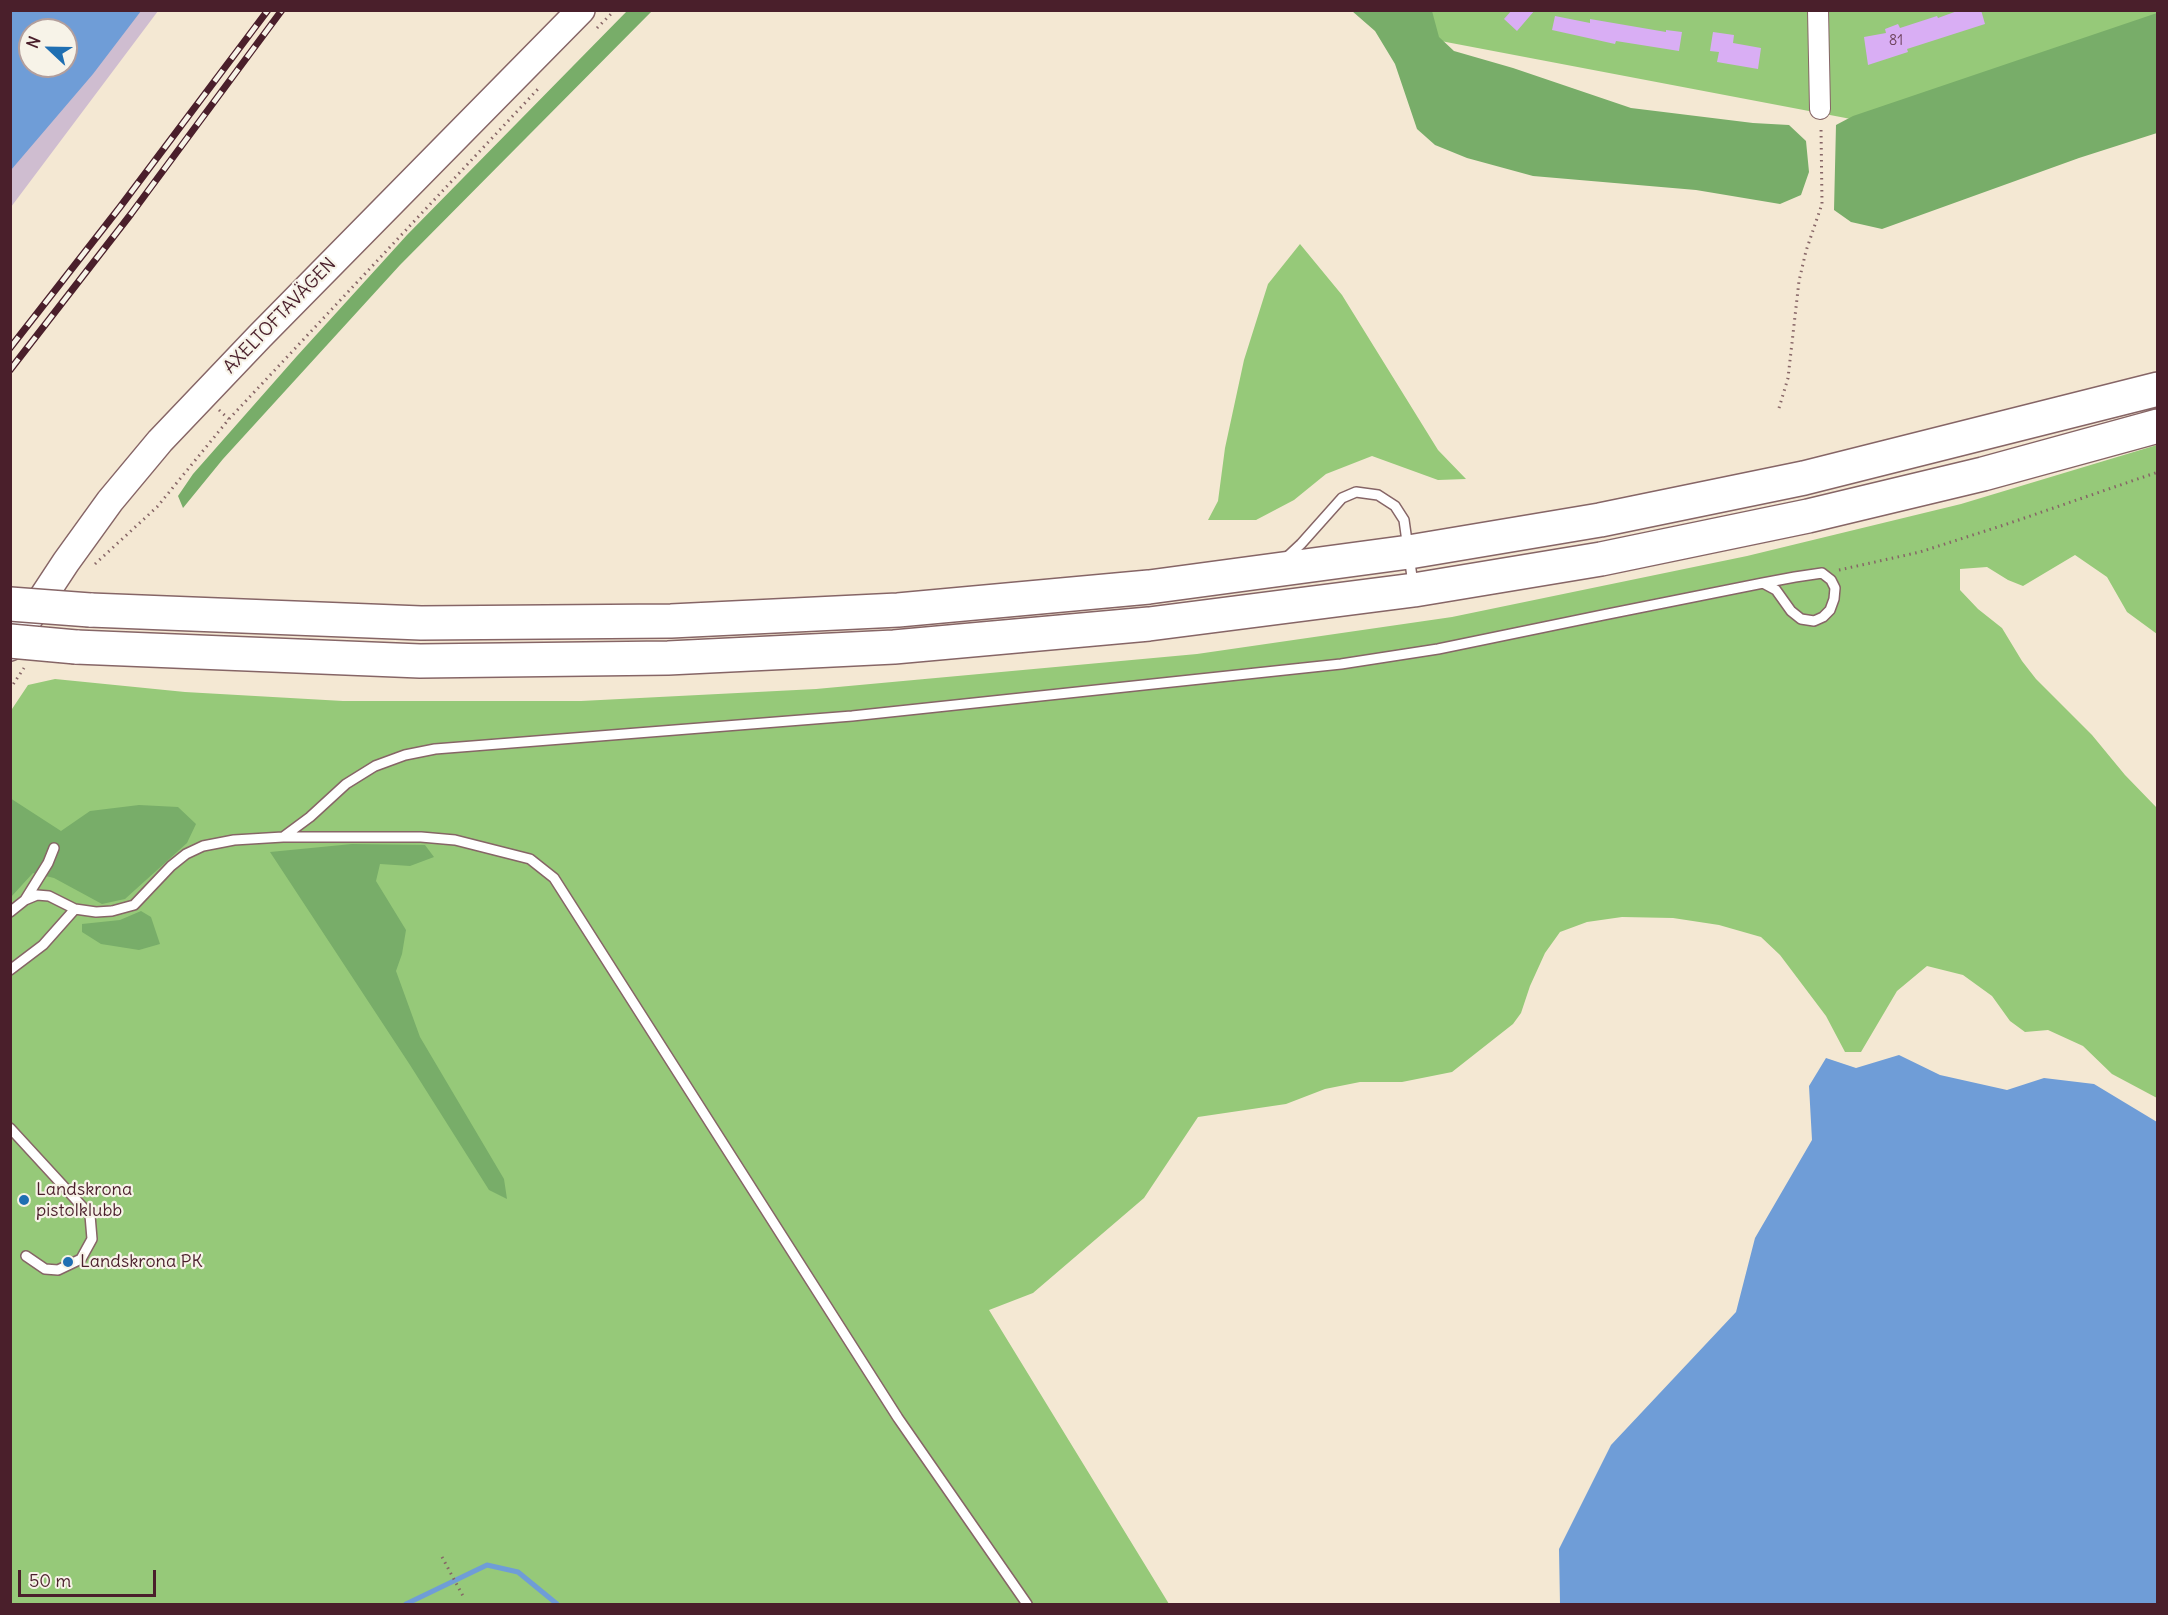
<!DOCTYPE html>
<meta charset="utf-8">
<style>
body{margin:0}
#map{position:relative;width:2168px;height:1615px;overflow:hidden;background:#f4e8d3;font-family:Delius,sans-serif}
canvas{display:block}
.frame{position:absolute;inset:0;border:12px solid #4a1f2b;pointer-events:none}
.north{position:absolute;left:18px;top:18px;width:60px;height:60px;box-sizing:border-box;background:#f7f3e8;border:2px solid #b29e9c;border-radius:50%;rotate:292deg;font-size:16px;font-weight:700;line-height:24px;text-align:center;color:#4a1f2b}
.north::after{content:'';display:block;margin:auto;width:21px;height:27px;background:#1f6fb2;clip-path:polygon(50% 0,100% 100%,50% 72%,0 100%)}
.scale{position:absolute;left:18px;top:1570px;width:138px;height:27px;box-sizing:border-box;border:3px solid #4a1f2b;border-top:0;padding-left:8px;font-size:18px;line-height:21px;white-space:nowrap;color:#4a1f2b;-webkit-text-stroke:4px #f7f3e8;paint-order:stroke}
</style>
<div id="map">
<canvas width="2168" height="1615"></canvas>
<div class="frame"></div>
<div class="north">N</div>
<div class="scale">50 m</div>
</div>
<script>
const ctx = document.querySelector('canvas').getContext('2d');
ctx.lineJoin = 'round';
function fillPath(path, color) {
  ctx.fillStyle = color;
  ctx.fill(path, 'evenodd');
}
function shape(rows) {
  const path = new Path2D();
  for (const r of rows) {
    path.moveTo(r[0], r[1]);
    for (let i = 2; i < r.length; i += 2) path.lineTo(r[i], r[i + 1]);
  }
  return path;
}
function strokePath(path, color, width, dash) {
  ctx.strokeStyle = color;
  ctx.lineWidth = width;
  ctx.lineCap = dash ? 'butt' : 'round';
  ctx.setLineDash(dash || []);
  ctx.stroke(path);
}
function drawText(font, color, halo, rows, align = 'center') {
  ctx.font = font + ' Delius,sans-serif';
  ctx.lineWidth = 4.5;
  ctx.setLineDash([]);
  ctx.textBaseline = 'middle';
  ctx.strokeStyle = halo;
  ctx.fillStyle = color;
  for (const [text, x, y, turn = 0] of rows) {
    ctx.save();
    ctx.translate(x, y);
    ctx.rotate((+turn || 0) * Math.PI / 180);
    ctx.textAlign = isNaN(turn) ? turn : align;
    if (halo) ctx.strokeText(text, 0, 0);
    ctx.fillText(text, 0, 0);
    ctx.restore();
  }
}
fillPath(shape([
 [11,11,158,11,11,207],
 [30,30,66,30,66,66,30,66]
]), '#cfbdd0');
fillPath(shape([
 [1426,10,2158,11,2157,16,1851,119,1425,38],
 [1300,244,1342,295,1438,450,1466,479,1438,480,1372,456,1326,474,1294,500,1256,520,1208,520,1218,501,1225,448,1244,360,1268,284],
 [2157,445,2157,634,2127,612,2107,577,2075,555,2023,586,2008,580,1987,567,1960,569,1960,590,1978,609,2002,628,2022,661,2036,679,2092,735,2125,775,2157,808,2157,1098,2112,1074,2083,1046,2048,1030,2025,1032,2010,1021,1992,996,1963,975,1927,966,1897,991,1861,1052,1845,1052,1826,1016,1780,955,1761,937,1719,925,1673,918,1622,917,1587,922,1560,932,1545,953,1530,986,1521,1013,1513,1024,1452,1072,1402,1082,1360,1082,1325,1089,1286,1104,1198,1117,1144,1198,1033,1293,989,1310,1169,1604,11,1604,10,712,28,685,55,679,185,692,343,701,581,701,816,689,1197,654,1452,617,1747,556,1961,504]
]), '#96c979');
fillPath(shape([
 [628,10,652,11,400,265,223,459,183,508,178,496,193,474,297,356,407,235],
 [1352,11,1432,11,1439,37,1454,51,1513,68,1631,108,1753,123,1789,125,1806,141,1809,172,1801,195,1780,204,1696,190,1533,176,1467,158,1435,145,1417,129,1395,64,1375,31],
 [2157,13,2157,133,2079,158,1882,229,1851,222,1834,210,1836,125,1853,116],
 [10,798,61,831,90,811,139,805,178,807,196,824,187,843,125,899,102,904,54,878,33,873,11,897],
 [352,844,425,845,434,857,410,866,380,864,376,881,406,930,402,954,396,971,420,1037,504,1179,507,1199,489,1190,410,1065,270,852],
 [141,911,151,917,160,944,139,950,101,944,82,932,82,924,120,920]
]), '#78ad69');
fillPath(shape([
 [11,10,141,11,93,74,11,170],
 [30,30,66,30,66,66,30,66],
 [1899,1055,1940,1075,2007,1090,2044,1078,2094,1084,2157,1122,2157,1604,1560,1604,1559,1549,1611,1445,1736,1312,1755,1238,1812,1140,1809,1086,1826,1058,1856,1068]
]), '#6f9dd7');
strokePath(shape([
 [406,1604,487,1565,518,1572,557,1604]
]), '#6f9dd7', 5);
fillPath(shape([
 [1512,10,1535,10,1517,31,1504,19],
 [1960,10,1981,10,1985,24,1907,49,1908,52,1868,65,1864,37,1886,33,1885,29,1898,24,1900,28,1937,16,1938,18],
 [1555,16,1590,23,1590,19,1666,32,1666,30,1682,32,1679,51,1616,41,1615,44,1552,30],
 [1713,32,1734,35,1733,43,1761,48,1758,69,1717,62,1719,52,1710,51]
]), '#d9aef4');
const lane = shape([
 [1285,559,1301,544,1342,498,1356,492,1378,495,1395,506,1404,520,1413,584],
 [283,837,310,817,346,784,375,766,405,755,435,749,852,716,1341,664,1438,649,1603,615,1763,583,1795,577,1822,573,1831,580,1835,588,1834,599,1830,610,1823,617,1814,621,1801,619,1791,611,1776,590,1763,583],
 [25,900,48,863,54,848],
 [10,912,25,900,37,895,49,896,75,909,96,912,112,911,134,905,171,866,186,854,203,846,234,840,283,837,421,837,455,840,530,859,554,878,898,1418,1027,1604],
 [10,970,43,945,75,909],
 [10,1128,90,1215,92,1239,81,1259,58,1270,45,1269,26,1256]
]);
const street = shape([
 [1818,10,1820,109]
]);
const secondary = shape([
 [10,647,66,562,110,501,160,441,260,336,581,10]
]);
const highway = shape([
 [90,610,421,623,671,621,898,610,1149,587,1409,552,1600,520,1804,478,2158,389],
 [76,647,420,661,668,658,894,647,1149,624,1414,590,1601,559,1808,516,1983,474,2158,426]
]);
strokePath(lane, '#866566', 12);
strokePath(street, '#866566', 22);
strokePath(secondary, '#866566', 30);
strokePath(highway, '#866566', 36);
strokePath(shape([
 [597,28,615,10],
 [1779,408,1788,378,1799,281,1806,251,1822,204,1821,127],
 [219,410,229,419],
 [95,564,157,507,229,419,538,89],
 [1839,570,1920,552,2007,524,2158,472],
 [10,689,24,668],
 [442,1557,463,1596]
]), '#866566', 3, [1.5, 4.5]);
strokePath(lane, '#fff', 9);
strokePath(street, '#fff', 20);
strokePath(secondary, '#fff', 27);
strokePath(highway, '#fff', 33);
const rail = shape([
 [10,348,120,207,268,10],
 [10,370,131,214,282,10]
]);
strokePath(rail, '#4a1f2b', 7);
strokePath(rail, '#f7f3e8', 4.5, [14]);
const highwayBridge = shape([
 [10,604,90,610],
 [10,641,76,647]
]);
strokePath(highwayBridge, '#866566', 36, []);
strokePath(highwayBridge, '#fff', 33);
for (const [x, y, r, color] of [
 [24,1200,6,"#1f6fb2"],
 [68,1262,6,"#1f6fb2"]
]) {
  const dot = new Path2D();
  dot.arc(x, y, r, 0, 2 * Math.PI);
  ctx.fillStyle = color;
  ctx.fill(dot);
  strokePath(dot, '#f7f3e8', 2);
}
drawText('15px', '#6e435d', null, [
 ["81",1896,41]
]);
drawText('18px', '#4a1f2b', '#f7f3e8', [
 ["AXELTOFTAVÄGEN",280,316,-46]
]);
drawText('18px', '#4a1f2b', '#f7f3e8', [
 ["Landskrona",36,1190],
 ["pistolklubb",36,1211],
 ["Landskrona PK",80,1262]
], 'left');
</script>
